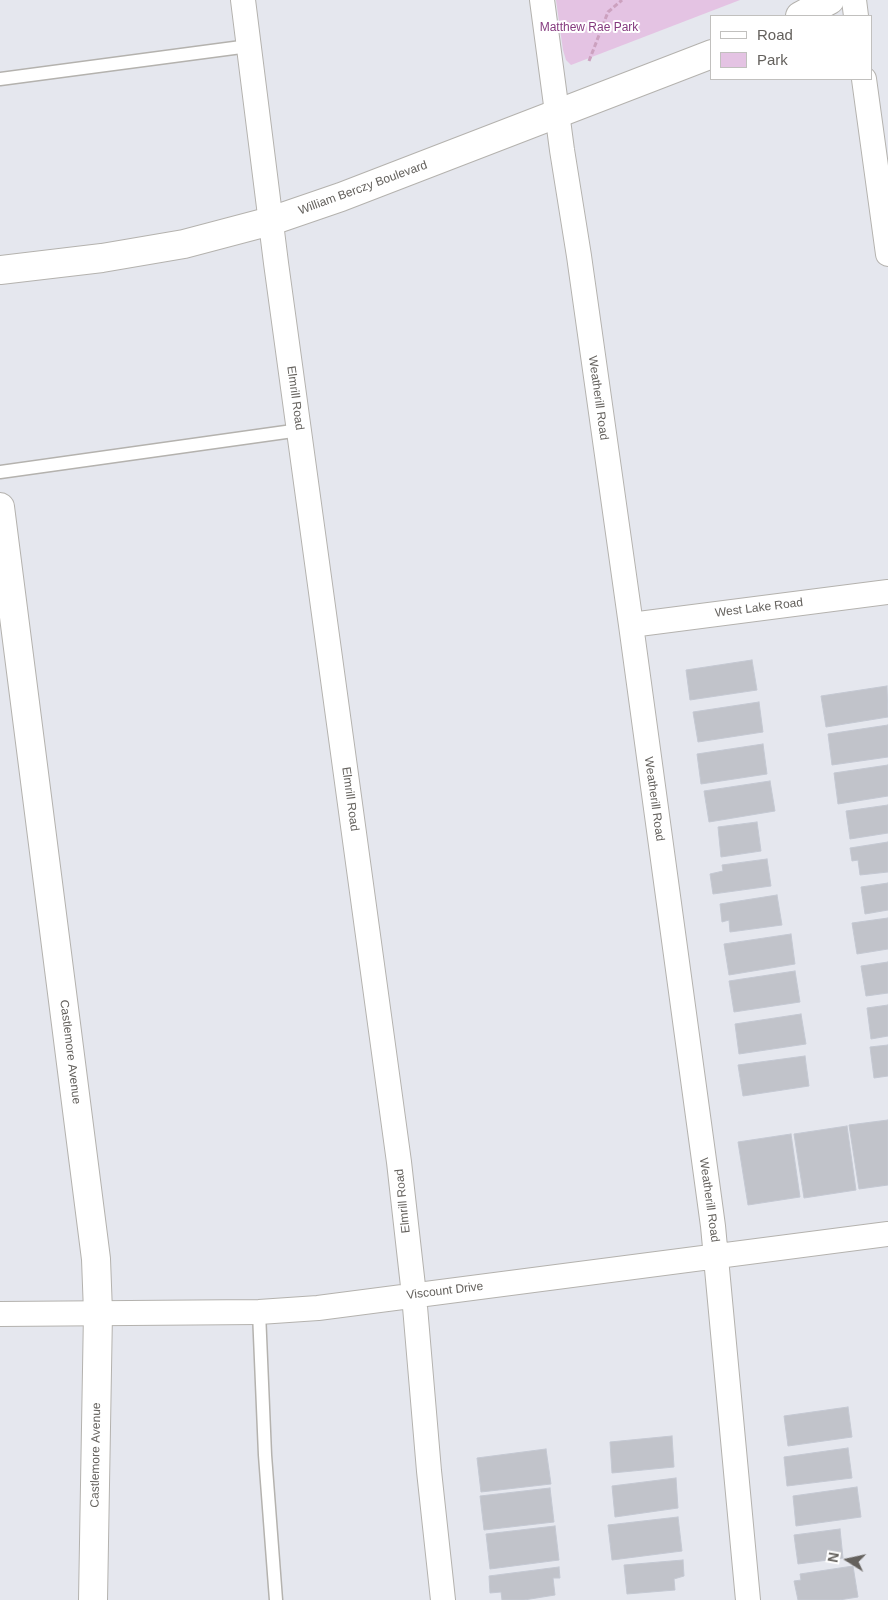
<!DOCTYPE html>
<style>
body{margin:0}
#map{position:relative;width:888px;height:1600px;overflow:hidden;background:#e5e7ee;font-family:Arial,sans-serif}
canvas{display:block}
.legend{position:absolute;left:710px;top:15px;width:162px;height:65px;box-sizing:border-box;background:#fff;border:1px solid #c1c0be;margin:0;padding:6px 9px;list-style:none;font-size:15px;color:#64615d}
.legend li{display:flex;align-items:center;gap:10px;height:25px}
.legend b{width:25px;border:1px solid #c1c0be}
.north{position:absolute;left:823px;top:1535px;width:50px;height:50px;-webkit-text-stroke:4px #fff;paint-order:stroke;rotate:280deg;font-size:14px;font-weight:700;line-height:20px;text-align:center;color:#64615d}
.north::after{content:'';display:block;margin:auto;width:18px;height:22px;background:#64615d;clip-path:polygon(50% 0,100% 100%,50% 72%,0 100%)}
</style>
<div id="map">
<canvas width="888" height="1600"></canvas>
<ul class="legend">
<li><b style="height:6px;background:#fff"></b>Road</li>
<li><b style="height:14px;background:#e4c3e3"></b>Park</li>
</ul>
<div class="north">N</div>
</div>
<script>
const ctx = document.querySelector('canvas').getContext('2d');
ctx.lineJoin = 'round';
function fillPath(path, color) {
  ctx.fillStyle = color;
  ctx.fill(path, 'evenodd');
}
function shape(rows) {
  const path = new Path2D();
  for (const r of rows) {
    path.moveTo(r[0], r[1]);
    for (let i = 2; i < r.length; i += 2) path.lineTo(r[i], r[i + 1]);
  }
  return path;
}
function strokePath(path, color, width, dash) {
  ctx.strokeStyle = color;
  ctx.lineWidth = width;
  ctx.lineCap = dash ? 'butt' : 'round';
  ctx.setLineDash(dash || []);
  ctx.stroke(path);
}
function drawText(font, color, halo, rows, align = 'center') {
  ctx.font = font + ' Arial,sans-serif';
  ctx.lineWidth = 4;
  ctx.setLineDash([]);
  ctx.textBaseline = 'middle';
  ctx.strokeStyle = halo;
  ctx.fillStyle = color;
  for (const [text, x, y, turn = 0] of rows) {
    ctx.save();
    ctx.translate(x, y);
    ctx.rotate((+turn || 0) * Math.PI / 180);
    ctx.textAlign = isNaN(turn) ? turn : align;
    if (halo) ctx.strokeText(text, 0, 0);
    ctx.fillText(text, 0, 0);
    ctx.restore();
  }
}
fillPath(shape([
 [556,0,740,0,571,65,566,60,563,50]
]), '#e4c3e3');
const building = shape([
 [752,660,757,690,690,700,686,670,752,660],
 [887,686,888,717,826,727,821,696,887,686],
 [759,702,763,732,698,742,693,712,759,702],
 [888,725,888,757,832,765,828,734,888,725],
 [763,744,767,774,701,784,697,754,763,744],
 [888,765,888,796,838,804,834,773,888,765],
 [770,781,775,811,709,822,704,791,770,781],
 [888,805,888,833,850,839,846,811,888,805],
 [757,822,761,851,721,857,718,827,757,822],
 [888,842,888,872,860,875,858,860,852,861,850,848,888,842],
 [767,859,771,886,713,894,710,874,723,871,722,865,767,859],
 [888,883,888,910,865,914,861,887,888,883],
 [777,895,782,925,730,932,729,920,722,922,720,904,777,895],
 [888,918,888,949,857,954,852,923,888,918],
 [791,934,795,964,729,975,724,944,791,934],
 [888,962,888,993,866,996,861,966,888,962],
 [795,971,800,1002,734,1012,729,981,795,971],
 [888,1005,888,1036,871,1039,867,1008,888,1005],
 [801,1014,806,1044,739,1054,735,1024,801,1014],
 [888,1045,888,1076,874,1078,870,1047,888,1045],
 [805,1056,809,1086,743,1096,738,1065,805,1056],
 [888,1120,888,1185,859,1189,849,1125,888,1120],
 [847,1126,856,1190,804,1198,794,1134,847,1126],
 [791,1134,800,1197,748,1205,738,1142,791,1134],
 [848,1407,852,1437,788,1446,784,1416,848,1407],
 [672,1436,674,1467,612,1473,610,1442,672,1436],
 [848,1448,852,1478,787,1486,784,1457,848,1448],
 [546,1449,551,1484,481,1492,477,1458,546,1449],
 [676,1478,678,1508,615,1517,612,1486,676,1478],
 [857,1487,861,1517,796,1526,793,1496,857,1487],
 [550,1488,554,1522,484,1530,480,1496,550,1488],
 [678,1517,682,1551,612,1560,608,1525,678,1517],
 [555,1526,559,1560,490,1569,486,1534,555,1526],
 [840,1529,843,1558,798,1564,794,1535,840,1529],
 [683,1560,684,1576,674,1579,675,1590,627,1594,624,1565,683,1560],
 [853,1566,858,1597,839,1600,798,1600,794,1581,801,1580,800,1574,853,1566],
 [559,1567,560,1578,553,1578,555,1595,524,1600,502,1600,501,1592,490,1593,489,1576,559,1567]
]);
fillPath(building, '#c1c3ca');
strokePath(building, '#c4c8d2', 1);
const service = shape([
 [0,79,249,46],
 [0,472,300,430],
 [259,1312,265,1455,276,1600]
]);
const minor = shape([
 [243,0,276,263,399,1162,414,1295,429,1471,443,1600],
 [542,0,562,150,579,256,631,625,713,1226,748,1600],
 [854,0,856,16],
 [864,79,888,254],
 [631,625,888,592],
 [0,1314,259,1312,318,1308,888,1234]
]);
const tertiary = shape([
 [800,16,830,0],
 [0,270,102,258,184,244,271,221,341,197,712,54],
 [0,507,96,1259,98,1312,93,1600]
]);
strokePath(service, '#b4b2ae', 15);
strokePath(minor, '#b4b2ae', 26);
strokePath(tertiary, '#b4b2ae', 30);
strokePath(shape([
 [589,61,608,12,622,0]
]), '#cca1bf', 3, [5, 2.5]);
strokePath(service, '#fff', 12);
strokePath(minor, '#fff', 24);
strokePath(tertiary, '#fff', 28);
drawText('12px', '#853b7f', '#fff', [
 ["Matthew Rae Park",589,28]
]);
drawText('12px', '#64615d', '#fff', [
 ["William Berczy Boulevard",363,188,-20],
 ["Elmrill Road",295,398,82],
 ["Weatherill Road",598,398,82],
 ["West Lake Road",759,608,-7],
 ["Elmrill Road",350,799,82],
 ["Weatherill Road",654,799,82],
 ["Castlemore Avenue",70,1052,83],
 ["Weatherill Road",709,1200,82],
 ["Elmrill Road",403,1201,-96],
 ["Viscount Drive",445,1291,-7],
 ["Castlemore Avenue",96,1455,-89]
]);
</script>
